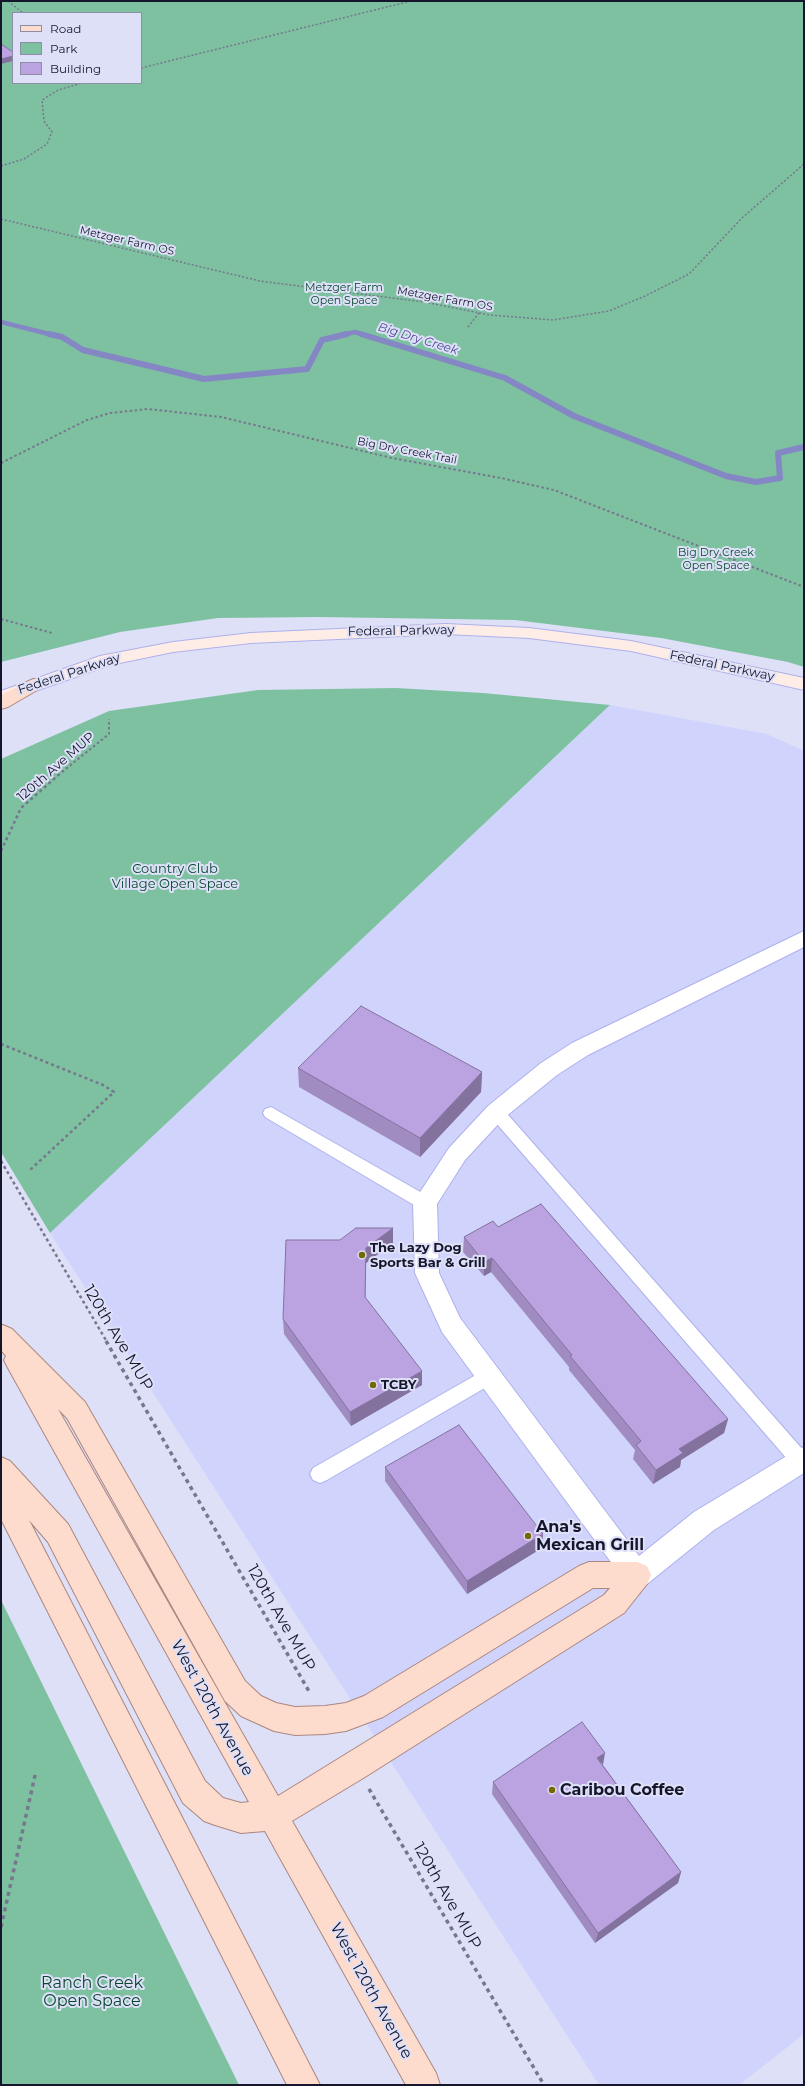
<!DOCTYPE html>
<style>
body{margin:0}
#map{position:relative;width:805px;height:2086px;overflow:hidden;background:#dee0f8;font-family:Montserrat,sans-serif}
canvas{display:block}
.frame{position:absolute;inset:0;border:2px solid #15162b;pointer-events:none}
.legend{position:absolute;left:12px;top:12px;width:130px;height:72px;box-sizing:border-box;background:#dee0f8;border:1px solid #8e8fa6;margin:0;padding:5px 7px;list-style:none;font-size:12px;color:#15162b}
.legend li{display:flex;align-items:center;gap:8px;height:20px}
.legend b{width:20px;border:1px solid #8e8fa6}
</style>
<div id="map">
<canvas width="805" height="2086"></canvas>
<div class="frame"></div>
<ul class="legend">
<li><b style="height:5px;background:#fddcce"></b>Road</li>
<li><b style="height:11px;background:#7ec1a0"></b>Park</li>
<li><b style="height:11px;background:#bba3e2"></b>Building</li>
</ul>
</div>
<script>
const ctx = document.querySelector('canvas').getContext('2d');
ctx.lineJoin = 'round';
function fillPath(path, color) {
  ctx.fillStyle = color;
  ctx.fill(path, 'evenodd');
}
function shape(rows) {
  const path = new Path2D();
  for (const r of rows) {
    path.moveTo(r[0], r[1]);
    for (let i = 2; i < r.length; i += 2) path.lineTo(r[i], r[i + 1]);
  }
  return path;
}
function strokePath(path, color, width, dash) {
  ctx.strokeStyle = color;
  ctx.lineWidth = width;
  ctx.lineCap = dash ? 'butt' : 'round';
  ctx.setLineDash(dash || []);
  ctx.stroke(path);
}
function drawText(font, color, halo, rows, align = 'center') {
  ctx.font = font + ' Montserrat,sans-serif';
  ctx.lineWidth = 4;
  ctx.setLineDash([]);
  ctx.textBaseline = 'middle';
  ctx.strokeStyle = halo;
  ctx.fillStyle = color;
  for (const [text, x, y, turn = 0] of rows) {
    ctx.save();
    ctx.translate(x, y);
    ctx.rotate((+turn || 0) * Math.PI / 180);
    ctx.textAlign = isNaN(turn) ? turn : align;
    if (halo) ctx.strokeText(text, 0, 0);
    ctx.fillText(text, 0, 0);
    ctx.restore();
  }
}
fillPath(shape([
 [610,705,767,734,804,751,804,2034,739,2085,599,2085,50,1233]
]), '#d0d4fc');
fillPath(shape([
 [1,1,804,1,804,667,788,662,661,638,515,620,319,617,218,618,120,632,1,662],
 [13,13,141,13,141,83,13,83],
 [396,688,483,693,610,705,50,1233,1,1152,1,759,109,711,258,690],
 [1,1600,239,2085,1,2085]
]), '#7ec1a0');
strokePath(shape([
 [1,322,53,335],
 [343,335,355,332,364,335]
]), '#8587c5', 4.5);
strokePath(shape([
 [49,334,62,337,83,350,204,379,307,369,322,340,347,334],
 [361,334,505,378,574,416,726,476,756,482,780,478,778,453,804,447]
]), '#8587c5', 6);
const service = shape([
 [496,1106,502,1108,804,1451,804,1468,801,1469,794,1467,490,1116,488,1112,490,1108,496,1106],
 [271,1107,431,1198,434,1203,431,1208,425,1210,419,1208,265,1117,263,1113,265,1109,271,1107],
 [488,1368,495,1370,497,1376,495,1382,327,1480,320,1483,313,1480,310,1474,313,1468,488,1368]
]);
const minor = shape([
 [804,931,804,947,588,1055,557,1075,504,1118,465,1160,437,1204,439,1273,460,1318,639,1556,694,1512,795,1451,804,1447,804,1473,714,1530,647,1584,637,1588,627,1584,442,1332,415,1273,413,1203,449,1148,488,1106,541,1063,572,1043,804,931]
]);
const secondary = shape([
 [446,624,529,628,631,641,804,678,804,690,631,651,529,638,446,634,251,643,173,652,110,665,1,703,1,691,100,656,173,642,251,633,446,624]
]);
const primary = shape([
 [33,679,39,681,42,685,39,689,8,707,1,709,1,695,33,679],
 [3,1325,12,1329,85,1402,245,1681,261,1696,276,1703,295,1707,325,1706,346,1703,364,1696,579,1566,589,1562,637,1562,647,1566,651,1575,647,1584,624,1613,365,1777,292,1821,436,2073,440,2085,406,2085,265,1831,241,1833,215,1825,204,1821,183,1803,48,1542,29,1520,320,2085,287,2085,1,1519,1,1457,10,1461,68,1524,205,1781,223,1798,241,1803,249,1802,8,1368,4,1360,6,1356,1,1350,1,1326,3,1325],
 [58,1409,67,1418,225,1701,241,1716,274,1731,295,1735,325,1734,346,1731,383,1717,593,1588,610,1588,604,1595,278,1796,58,1409]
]);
strokePath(service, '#aeb1eb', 2);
strokePath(minor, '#aeb1eb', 2);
strokePath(secondary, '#aeb1eb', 2);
strokePath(primary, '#ab8780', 2);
strokePath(shape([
 [8,1,23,13],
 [141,68,411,1],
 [1,166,24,159,47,144,52,132,44,121,42,100,58,90,82,83],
 [1,219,260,281,424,302,490,315,553,320,609,311,645,296,689,274,742,218,804,164],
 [468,327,479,313]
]), '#76778d', 1.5, [2, 2]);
strokePath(shape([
 [1,463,87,420,110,413,148,409,221,417,392,458,501,478,554,490,804,587],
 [1,619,52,633],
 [62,772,109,734,109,719]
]), '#76778d', 2, [2.5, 2.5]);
strokePath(shape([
 [1,851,21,808,63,771],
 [1,1044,103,1085,114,1092,30,1170],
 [1,1161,107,1342]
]), '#76778d', 2.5, [3, 3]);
strokePath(shape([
 [106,1341,310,1693],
 [369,1789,544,2085],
 [1,1927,36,1771]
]), '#76778d', 3.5, [4, 4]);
fillPath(service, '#fff');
fillPath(minor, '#fff');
fillPath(secondary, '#feede7');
fillPath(primary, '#fddcce');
fillPath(shape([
 [298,1068,482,1072,481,1092,420,1157,299,1087],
 [498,1227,728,1419,724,1433,681,1460,680,1467,653,1484,633,1459,635,1450,569,1370,569,1367,491,1272,484,1276,463,1252,464,1237],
 [393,1243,366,1263,365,1298,422,1385,351,1426,284,1334,283,1319],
 [385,1467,542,1548,467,1594,385,1481],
 [603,1765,681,1872,678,1883,595,1943,492,1794,493,1782]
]), '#a18cc2');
fillPath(shape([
 [13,56,13,61,1,64,1,59],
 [482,1072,481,1092,420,1157,420,1138],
 [393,1228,393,1243,366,1263,365,1312,365,1297,366,1248],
 [492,1258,491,1272,484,1276,484,1262],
 [422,1371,422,1385,351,1426,350,1412],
 [728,1419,724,1433,681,1460,680,1467,653,1484,656,1470,679,1449],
 [543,1534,542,1548,467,1594,467,1581],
 [605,1753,603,1765,597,1758],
 [681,1872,678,1883,595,1943,598,1933]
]), '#83729e');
const building = shape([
 [1,44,13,52,13,56,1,59,1,44],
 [361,1006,482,1072,420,1138,298,1068,361,1006],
 [541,1204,728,1419,679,1449,683,1453,656,1470,636,1445,641,1441,570,1356,572,1355,492,1258,484,1262,464,1237,493,1221,498,1227,541,1204],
 [356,1228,393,1228,366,1248,365,1297,422,1371,350,1412,283,1319,286,1240,340,1240,356,1228],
 [459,1425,543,1534,467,1581,385,1467,459,1425],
 [582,1722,605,1753,597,1758,681,1872,598,1933,493,1782,582,1722]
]);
fillPath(building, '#bba3e2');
strokePath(building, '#83729e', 1);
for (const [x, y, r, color] of [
 [362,1255,4,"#746800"],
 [373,1385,4,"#746800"],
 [528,1536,4,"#746800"],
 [552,1790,4,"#746800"]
]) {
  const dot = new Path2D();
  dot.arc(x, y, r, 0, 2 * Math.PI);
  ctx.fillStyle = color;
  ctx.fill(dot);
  strokePath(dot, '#dee0f8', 1.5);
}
drawText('11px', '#15162b', '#dee0f8', [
 ["Metzger Farm OS",127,241,13],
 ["Metzger Farm OS",445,299,10],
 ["Big Dry Creek Trail",407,451,11]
]);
drawText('11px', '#09472f', '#dee0f8', [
 ["Metzger Farm",344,288],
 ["Open Space",344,301],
 ["Big Dry Creek",716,553],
 ["Open Space",716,566]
]);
drawText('italic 12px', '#4b4894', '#dee0f8', [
 ["Big Dry Creek",418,339,17]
]);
drawText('13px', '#15162b', '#dee0f8', [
 ["Federal Parkway",401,631,-1],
 ["Federal Parkway",722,666,12],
 ["Federal Parkway",69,674,-18],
 ["120th Ave MUP",56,767,-41]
]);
drawText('13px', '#09472f', '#dee0f8', [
 ["Country Club",175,869],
 ["Village Open Space",175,884]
]);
drawText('bold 13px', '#15162b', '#dee0f8', [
 ["The Lazy Dog",370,1248],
 ["Sports Bar & Grill",370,1263],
 ["TCBY",381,1385]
], 'left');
drawText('16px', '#15162b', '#dee0f8', [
 ["120th Ave MUP",118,1338,59],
 ["120th Ave MUP",281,1618,60],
 ["West 120th Avenue",212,1708,61],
 ["120th Ave MUP",447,1896,60],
 ["West 120th Avenue",371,1991,61]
]);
drawText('bold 16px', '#15162b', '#dee0f8', [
 ["Ana's",536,1527],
 ["Mexican Grill",536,1545],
 ["Caribou Coffee",560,1790]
], 'left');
drawText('16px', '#09472f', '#dee0f8', [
 ["Ranch Creek",92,1983],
 ["Open Space",92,2001]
]);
</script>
